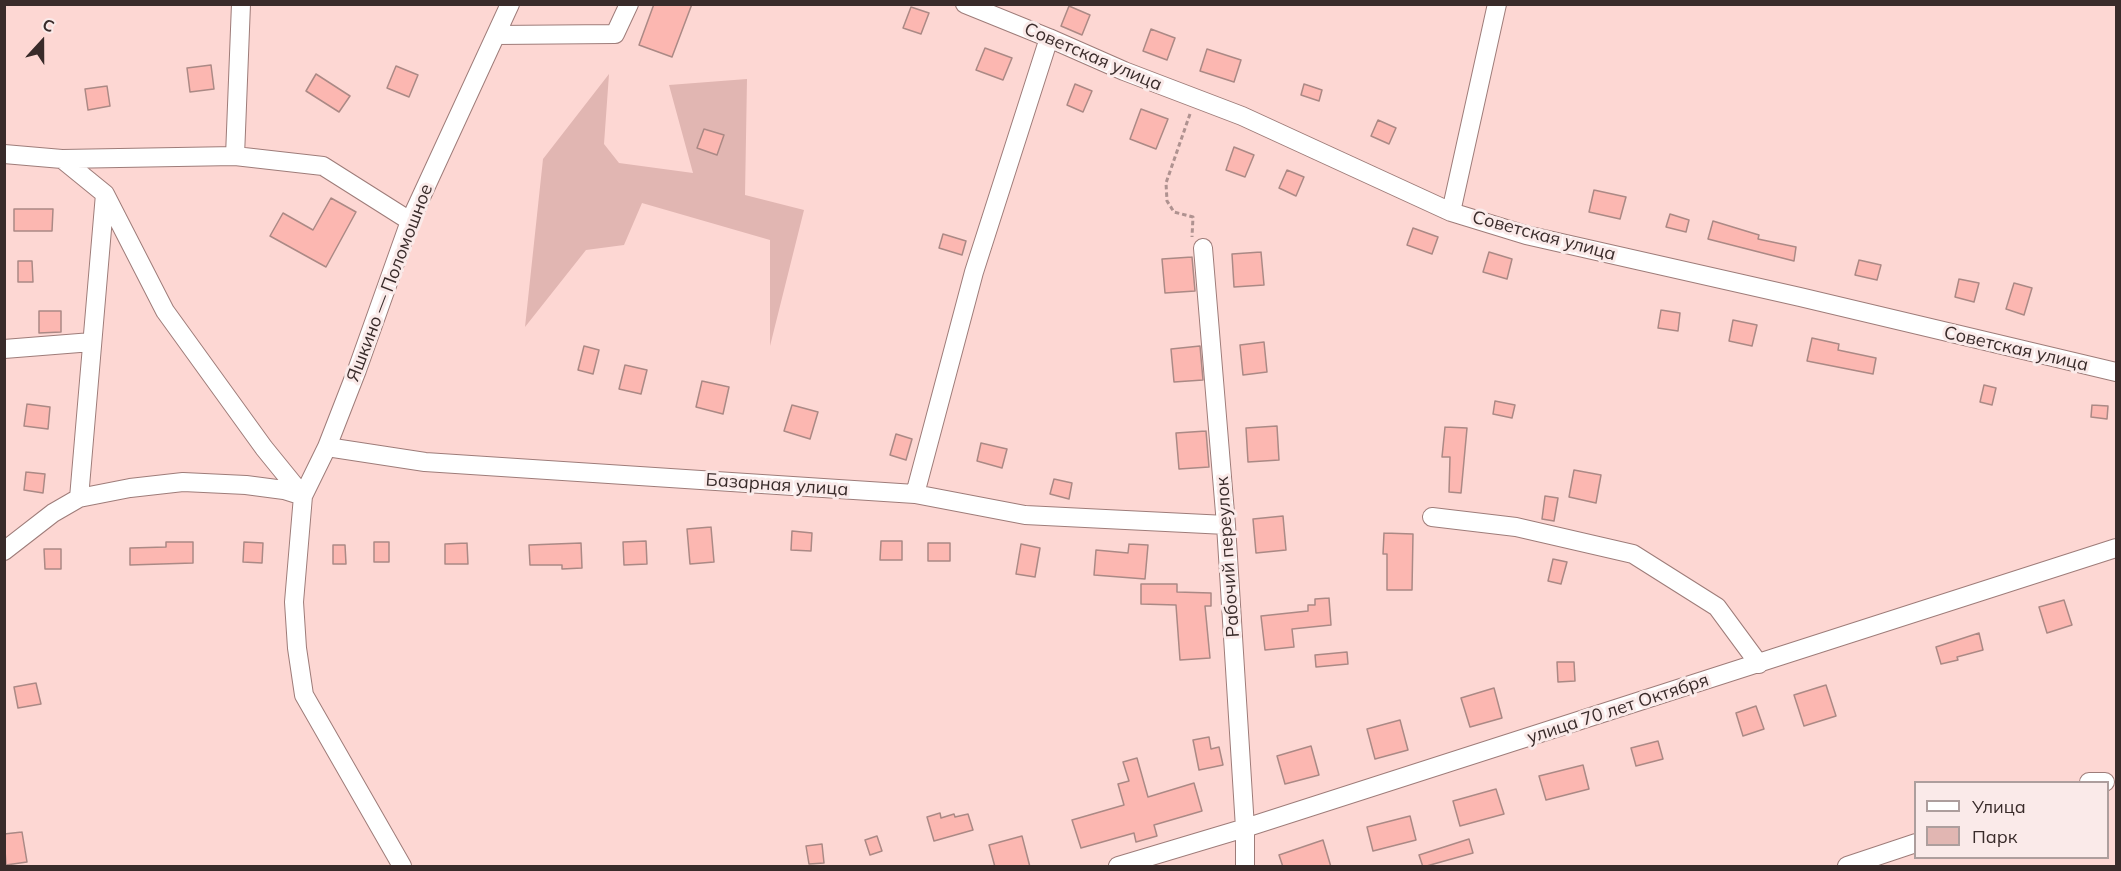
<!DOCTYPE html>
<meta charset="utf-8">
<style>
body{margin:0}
#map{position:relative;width:2121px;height:871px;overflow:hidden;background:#fdd7d3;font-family:Mulish,sans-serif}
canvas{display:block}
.frame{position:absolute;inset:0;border:6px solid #392b2a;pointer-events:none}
.legend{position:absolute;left:1914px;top:781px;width:195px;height:78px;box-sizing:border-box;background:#faeae9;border:2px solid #ad9e9d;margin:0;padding:8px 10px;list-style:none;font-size:18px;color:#392b2a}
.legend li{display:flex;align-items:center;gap:12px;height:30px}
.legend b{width:30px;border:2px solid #ad9e9d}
.north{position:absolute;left:12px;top:12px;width:60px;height:60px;-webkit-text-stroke:4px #faeae9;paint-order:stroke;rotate:21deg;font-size:16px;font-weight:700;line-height:24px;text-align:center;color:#392b2a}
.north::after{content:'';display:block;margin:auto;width:21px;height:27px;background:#392b2a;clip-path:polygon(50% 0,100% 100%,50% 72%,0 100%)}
</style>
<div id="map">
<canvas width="2121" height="871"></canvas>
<div class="frame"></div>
<ul class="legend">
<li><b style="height:8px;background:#fff"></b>Улица</li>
<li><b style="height:16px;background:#e1b6b2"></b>Парк</li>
</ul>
<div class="north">С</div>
</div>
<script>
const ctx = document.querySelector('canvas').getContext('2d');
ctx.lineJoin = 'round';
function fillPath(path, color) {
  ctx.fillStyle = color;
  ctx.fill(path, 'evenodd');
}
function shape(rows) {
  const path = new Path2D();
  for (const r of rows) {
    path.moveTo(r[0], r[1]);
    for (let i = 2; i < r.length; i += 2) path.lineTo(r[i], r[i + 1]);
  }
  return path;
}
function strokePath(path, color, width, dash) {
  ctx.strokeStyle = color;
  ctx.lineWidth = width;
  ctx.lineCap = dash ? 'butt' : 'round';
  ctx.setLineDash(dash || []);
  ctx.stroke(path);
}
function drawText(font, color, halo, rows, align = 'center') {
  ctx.font = font + ' Mulish,sans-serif';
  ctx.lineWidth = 6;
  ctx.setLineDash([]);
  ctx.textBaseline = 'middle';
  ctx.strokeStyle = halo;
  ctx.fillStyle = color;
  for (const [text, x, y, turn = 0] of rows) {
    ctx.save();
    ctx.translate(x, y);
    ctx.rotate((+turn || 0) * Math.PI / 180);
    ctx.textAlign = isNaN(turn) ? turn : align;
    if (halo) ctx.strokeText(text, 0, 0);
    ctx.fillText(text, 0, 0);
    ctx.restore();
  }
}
fillPath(shape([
 [609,74,604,144,619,163,693,173,669,85,747,79,745,195,804,210,770,346,770,240,642,203,624,245,586,250,525,327,543,159]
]), '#e1b6b2');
const building = shape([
 [654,4,692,4,672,57,639,45,654,4],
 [1069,6,1090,15,1082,35,1061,26,1069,6],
 [911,7,929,13,921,34,903,28,911,7],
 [1151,29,1175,38,1167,60,1143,51,1151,29],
 [985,48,1012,58,1003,80,976,70,985,48],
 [1207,49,1241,60,1234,82,1200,71,1207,49],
 [211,65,214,89,190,92,187,68,211,65],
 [396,66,418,75,409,97,387,88,396,66],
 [316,74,350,96,339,112,306,91,316,74],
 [1075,84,1092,91,1083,112,1067,105,1075,84],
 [1304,84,1322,90,1319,101,1301,95,1304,84],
 [107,86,110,106,88,110,85,89,107,86],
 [1141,109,1168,119,1156,149,1130,139,1141,109],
 [1378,120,1396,128,1389,144,1371,136,1378,120],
 [704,129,724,135,717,155,697,148,704,129],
 [1234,147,1254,155,1245,177,1226,170,1234,147],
 [1287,170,1304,177,1296,196,1279,188,1287,170],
 [1594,190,1626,197,1620,219,1589,212,1594,190],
 [331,198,356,212,326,267,270,236,283,213,313,230,331,198],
 [14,209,53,209,52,231,14,231,14,209],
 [1670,214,1689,220,1686,232,1666,227,1670,214],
 [1713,221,1759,235,1758,239,1796,247,1794,261,1708,239,1713,221],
 [1413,228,1438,237,1432,254,1407,245,1413,228],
 [943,234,966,241,962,255,939,248,943,234],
 [1261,252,1264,285,1234,287,1232,254,1261,252],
 [1489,252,1512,259,1507,279,1483,272,1489,252],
 [1192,257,1195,291,1165,293,1162,259,1192,257],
 [1859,260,1881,265,1877,280,1855,275,1859,260],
 [18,261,32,261,33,282,18,282,18,261],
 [1959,279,1979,283,1974,302,1955,297,1959,279],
 [2014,283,2032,288,2024,315,2006,309,2014,283],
 [1661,310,1680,313,1678,331,1658,328,1661,310],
 [39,311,61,311,61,332,39,333,39,311],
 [1733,320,1757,325,1752,346,1729,341,1733,320],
 [1812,338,1839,344,1838,350,1876,358,1873,374,1807,361,1812,338],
 [1264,342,1267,372,1243,375,1240,345,1264,342],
 [584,346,599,350,593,374,578,370,584,346],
 [1200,346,1203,380,1174,382,1171,349,1200,346],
 [625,365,647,370,641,394,619,389,625,365],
 [702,381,729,387,723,414,696,407,702,381],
 [1984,385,1996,388,1992,405,1980,402,1984,385],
 [1495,401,1515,405,1512,418,1493,414,1495,401],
 [27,404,50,407,48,429,24,426,27,404],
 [792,405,818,412,810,439,784,431,792,405],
 [2092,405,2108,406,2107,419,2091,417,2092,405],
 [1277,426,1279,460,1248,462,1246,428,1277,426],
 [1445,427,1467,428,1461,493,1449,492,1450,457,1442,457,1445,427],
 [1206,431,1209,467,1179,469,1176,433,1206,431],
 [896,434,912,439,906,460,890,455,896,434],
 [981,443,1007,449,1002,468,977,461,981,443],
 [1574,470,1601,475,1596,503,1569,497,1574,470],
 [26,472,45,474,43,493,24,490,26,472],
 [1054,479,1072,483,1069,499,1050,494,1054,479],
 [1545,496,1558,498,1554,521,1542,519,1545,496],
 [1283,516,1286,550,1256,553,1253,519,1283,516],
 [711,527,714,562,690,564,687,529,711,527],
 [792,531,812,533,811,551,791,550,792,531],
 [1384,533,1413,534,1412,590,1387,590,1387,554,1383,554,1384,533],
 [646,541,647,564,624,565,623,542,646,541],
 [881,541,902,541,902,560,880,560,881,541],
 [166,542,193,542,193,563,130,565,130,548,166,547,166,542],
 [244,542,263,543,262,563,243,562,244,542],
 [374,542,389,542,389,562,374,562,374,542],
 [467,543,468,564,445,564,445,544,467,543],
 [581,543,582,568,562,569,562,565,530,565,529,545,581,543],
 [928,543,950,543,950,561,928,561,928,543],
 [1021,544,1040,548,1035,577,1016,574,1021,544],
 [1129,544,1148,545,1145,579,1094,575,1096,550,1128,553,1129,544],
 [333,545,345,545,346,564,333,564,333,545],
 [44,549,61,549,61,569,45,569,44,549],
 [1553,559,1567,562,1561,584,1548,581,1553,559],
 [1141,584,1177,584,1177,592,1211,593,1211,606,1205,606,1210,658,1180,660,1176,605,1141,604,1141,584],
 [1329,598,1331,625,1292,629,1294,647,1265,650,1261,616,1308,611,1308,605,1315,605,1315,599,1329,598],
 [2064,600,2072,625,2047,633,2039,607,2064,600],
 [1979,633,1983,650,1957,657,1958,660,1941,664,1936,647,1979,633],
 [1347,652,1348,664,1316,667,1315,655,1347,652],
 [1557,662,1574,662,1575,681,1558,682,1557,662],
 [36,683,41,704,18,708,14,687,36,683],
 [1826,685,1836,716,1804,726,1794,695,1826,685],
 [1494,688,1502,718,1470,727,1461,698,1494,688],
 [1756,706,1764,729,1743,736,1736,713,1756,706],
 [1400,720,1408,750,1375,759,1367,729,1400,720],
 [1209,737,1211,749,1219,747,1223,765,1199,770,1193,740,1209,737],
 [1658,741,1663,759,1636,766,1631,748,1658,741],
 [1311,746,1319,775,1285,784,1277,756,1311,746],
 [1137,758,1148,797,1194,783,1202,811,1154,825,1157,836,1136,842,1134,833,1081,848,1072,820,1124,805,1118,784,1129,781,1123,762,1137,758],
 [1583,765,1589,789,1546,800,1539,776,1583,765],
 [1496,789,1504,814,1460,826,1453,801,1496,789],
 [940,813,941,818,954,814,955,817,968,814,973,830,934,841,927,817,940,813],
 [1410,816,1416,840,1373,851,1367,827,1410,816],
 [22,832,27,862,6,865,4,834,22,832],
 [877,836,882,851,870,855,865,840,877,836],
 [1022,836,1030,867,995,867,989,845,1022,836],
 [1469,839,1473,853,1423,867,1419,855,1469,839],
 [1323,840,1331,867,1283,867,1279,855,1323,840],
 [822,844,824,863,809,864,806,846,822,844]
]);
fillPath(building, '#fcb7b1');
strokePath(building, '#ab8985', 1.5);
const minor = shape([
 [965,4,1049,38,1124,71,1242,116,1451,212,1526,235,1800,297,2116,372],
 [496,35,615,34,629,4],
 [4,154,62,159,235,156,323,166,410,221],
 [235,156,241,4],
 [62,159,105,194,165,311,264,448,303,496],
 [1451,212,1497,4],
 [1203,248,1226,525,1245,828,1245,866],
 [4,349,92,342],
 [327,447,425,462,915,494,1025,515,1226,525],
 [915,494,974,272,1049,38],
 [79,498,105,194],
 [1432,517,1516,527,1633,554,1717,607,1759,664],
 [4,551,53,513,79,498,130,488,183,482,246,485,284,490,303,496],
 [2089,782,2105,782],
 [402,866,304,695,297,648,294,602,303,496,327,447,357,370,410,221,510,4],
 [1118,866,1245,828,2116,548],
 [1847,866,1916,843]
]);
strokePath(minor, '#9e7c79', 20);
strokePath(shape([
 [1190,114,1166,183,1167,201,1174,212,1193,217,1192,237]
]), '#af9290', 3, [4.5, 3]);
strokePath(minor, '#fff', 18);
drawText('18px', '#392b2a', '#faeae9', [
 ["Советская улица",1093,57,23],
 ["Советская улица",1544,236,15],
 ["Яшкино — Поломошное",390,283,-69],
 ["Советская улица",2016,349,13],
 ["Базарная улица",777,485,4],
 ["Рабочий переулок",1228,557,-94],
 ["улица 70 лет Октября",1618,709,-18]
]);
</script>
